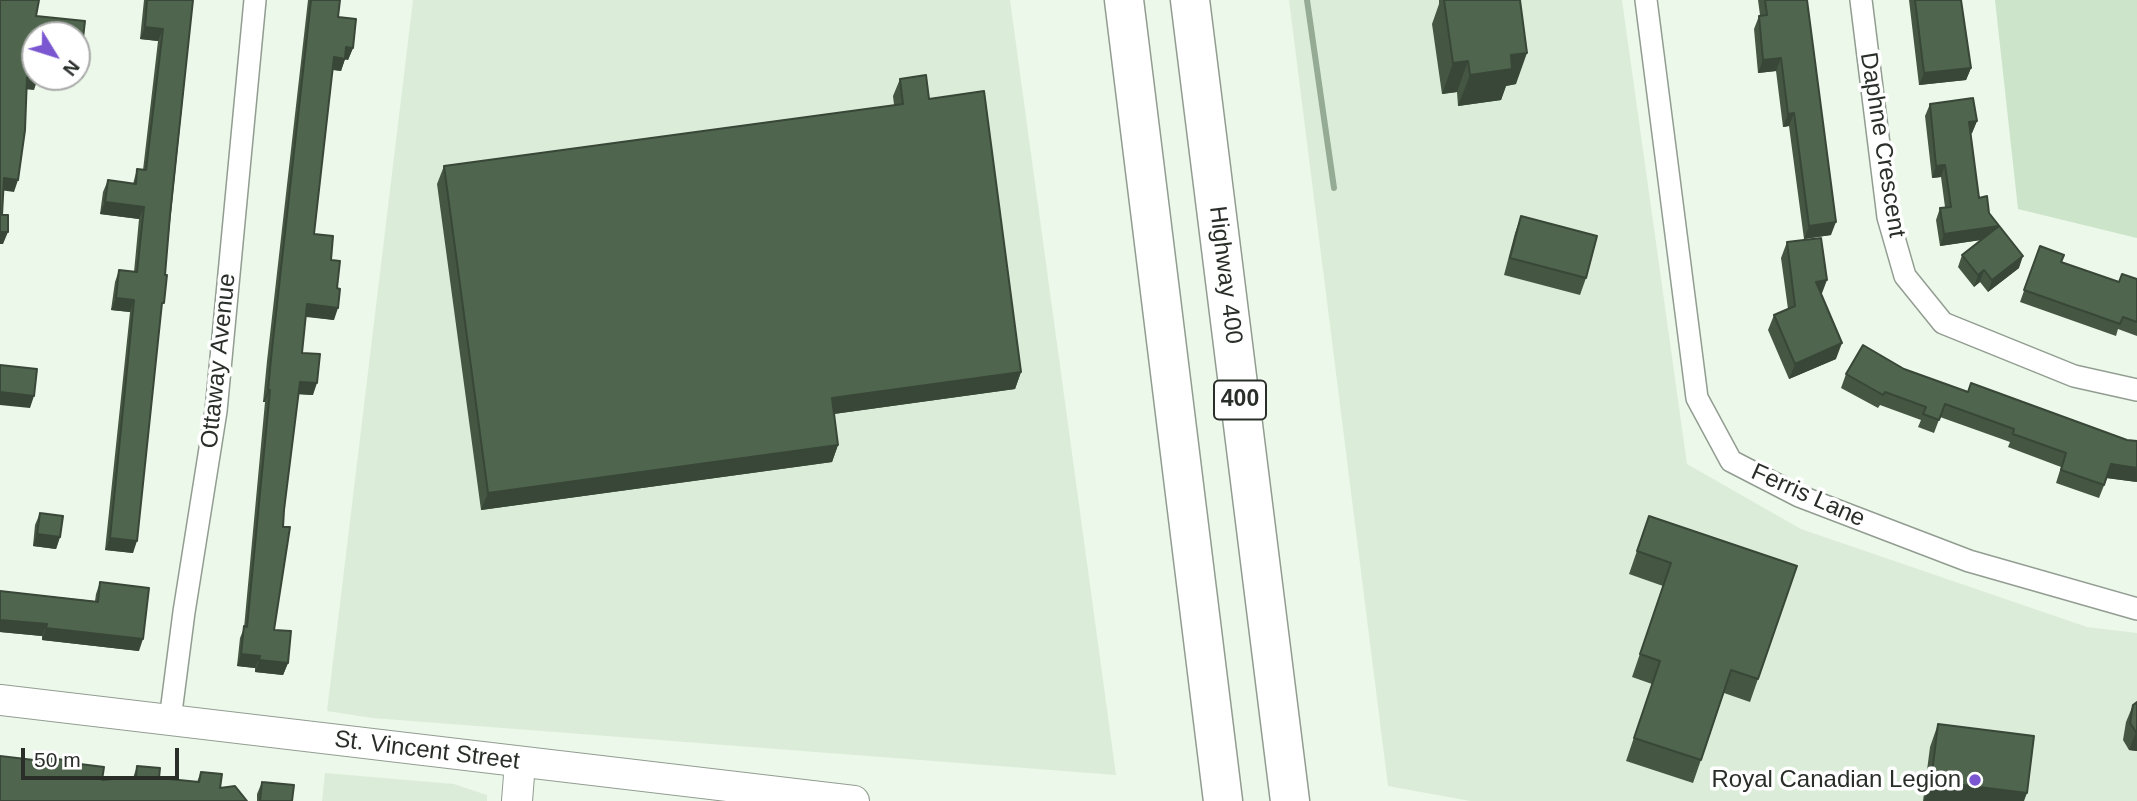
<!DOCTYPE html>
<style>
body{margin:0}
#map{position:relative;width:2137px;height:801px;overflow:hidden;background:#ecf8ea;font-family:Helvetica,sans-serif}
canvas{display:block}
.north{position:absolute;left:21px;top:21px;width:70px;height:70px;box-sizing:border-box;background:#fff;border:2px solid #a9aba9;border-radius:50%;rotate:128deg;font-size:19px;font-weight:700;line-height:28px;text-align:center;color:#292e29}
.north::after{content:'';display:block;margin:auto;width:24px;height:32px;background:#7a57d0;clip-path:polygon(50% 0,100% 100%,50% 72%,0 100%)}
.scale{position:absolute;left:21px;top:748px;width:158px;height:32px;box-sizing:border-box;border:4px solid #292e29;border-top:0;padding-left:9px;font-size:21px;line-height:24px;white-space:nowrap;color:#292e29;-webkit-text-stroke:5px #fff;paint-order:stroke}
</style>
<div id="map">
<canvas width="2137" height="801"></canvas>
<div class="north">N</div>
<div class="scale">50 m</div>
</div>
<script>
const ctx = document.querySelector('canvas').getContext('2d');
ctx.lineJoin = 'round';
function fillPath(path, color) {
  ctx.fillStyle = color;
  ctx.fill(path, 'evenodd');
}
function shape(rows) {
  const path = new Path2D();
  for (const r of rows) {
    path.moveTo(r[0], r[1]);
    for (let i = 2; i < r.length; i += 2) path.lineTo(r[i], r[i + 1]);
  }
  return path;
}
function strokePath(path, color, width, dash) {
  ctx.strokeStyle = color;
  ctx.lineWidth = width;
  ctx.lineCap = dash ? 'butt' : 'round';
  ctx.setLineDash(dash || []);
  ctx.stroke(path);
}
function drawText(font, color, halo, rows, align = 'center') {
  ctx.font = font + ' Helvetica,sans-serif';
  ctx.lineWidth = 7;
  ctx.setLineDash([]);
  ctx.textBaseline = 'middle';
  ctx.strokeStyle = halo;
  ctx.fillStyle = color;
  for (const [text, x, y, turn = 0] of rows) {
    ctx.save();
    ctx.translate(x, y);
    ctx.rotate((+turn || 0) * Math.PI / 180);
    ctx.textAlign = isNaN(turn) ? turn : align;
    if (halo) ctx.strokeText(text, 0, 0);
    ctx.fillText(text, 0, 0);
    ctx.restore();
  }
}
fillPath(shape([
 [413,0,1010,0,1116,775,372,718,327,711],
 [1289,0,1622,0,1687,464,1801,529,2087,627,2137,633,2137,801,1470,801,1388,786],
 [325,773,454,784,487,795,487,801,322,801]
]), '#dbedd9');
fillPath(shape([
 [1995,0,2137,0,2137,238,2018,209]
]), '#cce4ca');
strokePath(shape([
 [1307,0,1334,188]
]), '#95ab93', 6);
const street = shape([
 [1646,0,1697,398,1731,461,1799,496,1969,561,2137,609],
 [1861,0,1888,217,1905,276,1943,323,2074,376,2137,390],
 [170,720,184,612,216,411,255,0]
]);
const secondary = shape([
 [0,700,854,801],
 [517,801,520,763]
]);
const highway = shape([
 [1124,0,1223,801],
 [1190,0,1290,801]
]);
strokePath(street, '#929d91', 24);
strokePath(secondary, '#929d91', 32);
strokePath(highway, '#929d91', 41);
strokePath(street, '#fff', 21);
strokePath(secondary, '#fff', 30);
strokePath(highway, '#fff', 38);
fillPath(shape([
 [144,0,193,0,161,311,133,553,105,550,130,312,111,310,115,282,119,270,134,272,139,219,100,214,103,192,108,180,133,184,137,169,143,170,158,41,140,39],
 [308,0,340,0,338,17,353,48,348,60,345,59,341,71,332,70,314,234,331,260,334,320,306,317,302,353,313,395,298,394,284,510,274,630,288,663,283,675,255,672,255,668,237,666,240,638,244,628,265,402,263,402,267,361],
 [1439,0,1520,0,1516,84,1506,86,1501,100,1458,106,1457,92,1442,94,1432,24,1439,4],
 [1758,0,1807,0,1831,235,1804,239,1789,126,1783,127,1776,71,1758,73,1754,29,1759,16,1760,15],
 [1909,0,1961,0,1971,68,1966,80,1919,85],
 [900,79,929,99,1021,372,1015,389,834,414,838,445,832,462,481,510,437,184,444,166,894,105,893,96],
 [1930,104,1977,121,1972,133,1971,134,1979,198,1989,213,2019,268,1988,292,1980,282,1974,287,1958,267,1962,255,1981,240,1940,246,1936,220,1940,208,1945,207,1941,177,1932,178,1925,116],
 [1521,216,1586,278,1580,295,1504,275,1515,233],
 [1787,242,1821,295,1836,359,1789,379,1768,330,1774,315,1788,309,1781,258],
 [2040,246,2061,262,2119,282,2137,279,2137,336,2118,329,2116,336,2020,302],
 [1904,369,2137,482,2107,478,2099,498,2056,483,2061,467,2008,447,2010,442,1940,417,1934,433,1918,427,1921,420,1880,405,1878,408,1841,388,1846,374],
 [40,513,60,537,56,549,33,546,35,525],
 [1649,516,1758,679,1750,702,1724,693,1693,783,1626,761,1652,684,1632,677,1663,586,1629,574],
 [100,582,139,651,42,640,42,636,0,632,0,591,95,601,96,594],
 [2137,702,2137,751,2129,750,2123,740,2126,722,2133,705],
 [1938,724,2024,801,1923,801,1930,747],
 [35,756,72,763,102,780,133,778,137,766,159,778,197,782,201,772,220,788,0,801,33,760],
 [262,782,292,801,257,801,257,794]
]), '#455743');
fillPath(shape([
 [145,27,163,29,158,41,140,39],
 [77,46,82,47,78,59,77,59],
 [346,47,353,48,348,60,345,59,341,71,329,69,334,57],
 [1527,53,1516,84,1506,86,1501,100,1458,106,1470,75,1511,55],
 [1781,58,1776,71,1758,73,1763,60],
 [1468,61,1457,92,1442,94,1453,63],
 [1971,68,1966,80,1919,85,1924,73],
 [27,77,38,78,34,90,23,89],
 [1794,113,1789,126,1783,127,1788,114],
 [1977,121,1972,133,1965,134,1969,122],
 [1945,165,1941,177,1932,178,1936,166],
 [4,178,18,180,14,192,0,190],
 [105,202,144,207,139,219,100,214],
 [1836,222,1831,235,1804,239,1809,226],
 [1999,226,1994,238,1940,246,1944,234],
 [0,232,8,232,3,244,0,244],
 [2023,256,2019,268,1988,292,1992,280],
 [1984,270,1980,282,1974,287,1978,275],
 [1827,280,1821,296,1816,282],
 [116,298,134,300,130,312,111,310],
 [307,304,338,308,334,320,303,316],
 [1842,343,1836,359,1789,379,1795,364],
 [1021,372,1015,389,826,415,832,398],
 [300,382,317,383,313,395,295,394],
 [268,390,270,390,265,402,263,402],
 [0,392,34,396,30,408,0,405],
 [838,445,832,462,481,510,488,493],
 [2111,464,2137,468,2137,482,2106,478],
 [37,534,60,537,56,549,33,546],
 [110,538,137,541,133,553,105,550],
 [0,620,47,624,42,636,0,632],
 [46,628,143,639,139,651,42,640],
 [241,654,260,656,255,668,237,666],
 [259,660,288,663,283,675,255,672],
 [2136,732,2137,732,2137,751,2129,750],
 [1931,781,2027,793,2024,801,1924,801]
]), '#384737');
const building = shape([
 [0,0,39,0,36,16,85,21,82,47,77,46,77,35,35,35,35,77,38,77,38,78,27,77,25,130,18,180,4,178,2,215,8,215,8,232,0,232,0,234,0,0],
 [147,0,193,0,170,215,165,275,167,275,164,303,162,303,137,541,110,538,134,300,116,298,119,270,137,272,144,207,105,202,108,180,136,184,137,169,146,170,163,29,145,27,147,0],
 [311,0,340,0,338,17,356,19,353,48,346,47,345,59,334,57,314,234,333,236,331,260,340,261,337,288,340,289,338,308,307,304,302,353,320,354,317,383,300,382,284,510,283,527,290,527,274,630,291,631,288,663,259,660,260,656,241,654,244,626,247,627,270,390,268,390,272,349,311,0],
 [1444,0,1520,0,1527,53,1511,55,1512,69,1470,75,1468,61,1453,63,1444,0],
 [1765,0,1807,0,1836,222,1809,226,1794,113,1788,114,1781,58,1763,60,1759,16,1767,15,1765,0],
 [1915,0,1961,0,1971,68,1924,73,1915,0],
 [926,75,929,99,984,91,1021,372,832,398,838,445,488,493,444,166,903,104,900,79,926,75],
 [1973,98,1977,121,1969,122,1979,198,1987,196,1989,213,2023,256,1992,280,1984,270,1978,275,1962,255,1999,226,1944,234,1940,208,1951,207,1945,165,1936,166,1930,104,1973,98],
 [1521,216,1597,236,1586,278,1510,258,1521,216],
 [1821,238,1827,280,1816,282,1842,343,1795,364,1774,315,1795,306,1787,242,1821,238],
 [2040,246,2064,255,2061,262,2119,282,2122,274,2137,279,2137,322,2123,317,2120,324,2024,290,2040,246],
 [1863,345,1904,369,1968,392,1971,383,2127,440,2137,441,2137,468,2111,464,2104,485,2061,470,2066,453,2013,434,2014,429,1945,404,1939,420,1923,414,1926,407,1885,392,1883,395,1846,374,1863,345],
 [0,365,37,369,34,396,0,392,0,365],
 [40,513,63,516,60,537,37,534,40,513],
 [1649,516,1797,566,1758,679,1731,670,1701,760,1634,738,1660,661,1640,654,1671,563,1637,551,1649,516],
 [100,582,149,588,143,639,46,628,47,624,0,620,0,591,98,602,100,582],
 [2137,702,2137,732,2136,732,2130,723,2133,705,2137,702],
 [1938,724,2034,736,2027,793,1931,781,1938,724],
 [0,756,34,760,35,756,72,761,72,763,104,767,102,780,136,777,137,766,160,768,159,778,199,782,201,772,222,774,220,788,235,786,247,801,0,801,0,756],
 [262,782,294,785,292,801,260,801,262,782]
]);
fillPath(building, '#50654e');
strokePath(building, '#384737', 2);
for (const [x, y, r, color] of [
 [1975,780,7,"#7a57d0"]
]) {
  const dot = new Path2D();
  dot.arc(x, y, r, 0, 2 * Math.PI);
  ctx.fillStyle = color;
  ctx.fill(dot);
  strokePath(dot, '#fff', 2.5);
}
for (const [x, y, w] of [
 [1240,400,52]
]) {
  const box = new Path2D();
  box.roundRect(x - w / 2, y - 19.5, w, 39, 5);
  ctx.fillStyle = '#fff';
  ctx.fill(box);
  strokePath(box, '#292e29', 2);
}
drawText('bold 23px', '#292e29', null, [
 ["400",1240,400]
]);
drawText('24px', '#292e29', '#fff', [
 ["Daphne Crescent",1882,145,81],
 ["Highway 400",1225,275,83],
 ["Ottaway Avenue",219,361,-84],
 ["Ferris Lane",1808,496,24],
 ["St. Vincent Street",427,751,7]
]);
drawText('24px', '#292e29', '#fff', [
 ["Royal Canadian Legion",1961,780]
], 'right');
</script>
